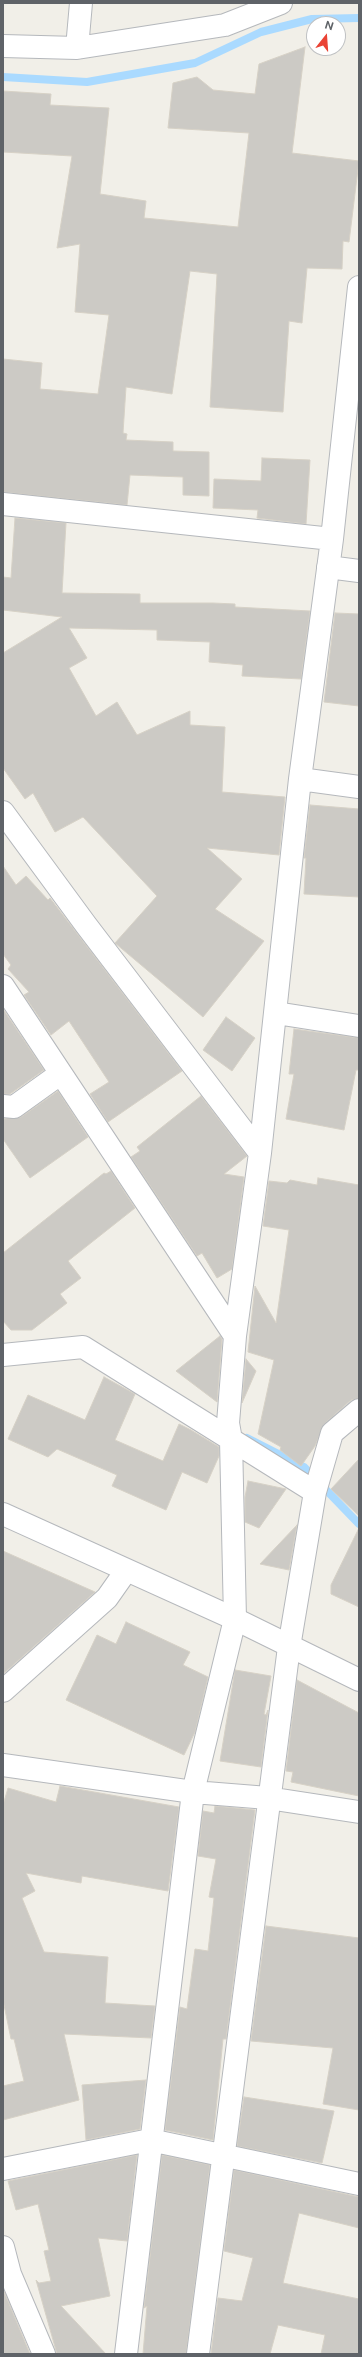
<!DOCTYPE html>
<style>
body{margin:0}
#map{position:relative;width:362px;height:2357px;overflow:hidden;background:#f1efe8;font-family:"Public Sans",sans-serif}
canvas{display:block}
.frame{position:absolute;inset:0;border:4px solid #5f6368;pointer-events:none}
.north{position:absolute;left:306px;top:16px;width:40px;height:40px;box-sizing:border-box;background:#fff;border:1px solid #bfc1c3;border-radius:50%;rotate:17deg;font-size:11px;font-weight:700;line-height:16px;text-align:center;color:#5f6368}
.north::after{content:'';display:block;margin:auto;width:14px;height:18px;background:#ea4335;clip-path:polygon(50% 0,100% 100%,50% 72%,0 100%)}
</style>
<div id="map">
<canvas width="362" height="2357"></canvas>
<div class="frame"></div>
<div class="north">N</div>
</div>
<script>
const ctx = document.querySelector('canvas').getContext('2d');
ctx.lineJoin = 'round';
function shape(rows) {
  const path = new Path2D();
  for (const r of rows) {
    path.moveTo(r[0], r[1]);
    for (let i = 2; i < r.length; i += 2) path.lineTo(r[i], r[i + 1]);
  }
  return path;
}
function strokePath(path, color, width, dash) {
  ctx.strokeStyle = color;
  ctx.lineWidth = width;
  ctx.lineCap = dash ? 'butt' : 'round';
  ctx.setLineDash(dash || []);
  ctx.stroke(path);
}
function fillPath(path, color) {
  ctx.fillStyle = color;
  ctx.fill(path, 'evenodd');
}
strokePath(shape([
 [3,77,87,82,195,63,261,32,312,19,359,18],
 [247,1438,304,1467,359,1524]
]), '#aadaff', 8);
const building = shape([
 [305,47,292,153,359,161,349,242,343,241,342,269,307,268,302,323,289,321,283,412,210,407,217,274,190,271,172,394,126,387,123,433,127,434,126,440,173,442,173,451,209,452,209,496,183,495,183,477,130,475,127,505,3,492,3,359,42,363,40,389,98,394,109,315,75,312,80,244,57,248,72,156,3,152,3,91,51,94,50,105,109,108,100,194,146,201,144,218,238,227,249,133,168,128,173,83,197,77,213,90,255,94,259,64,305,47],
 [262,458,310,460,306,524,257,518,258,510,213,508,214,479,261,481,262,458],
 [15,518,66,523,62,593,140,594,140,603,213,603,235,604,235,607,310,611,301,679,242,676,243,665,209,662,210,642,157,640,157,630,69,628,87,658,69,668,96,716,117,702,137,735,190,711,190,725,225,727,222,792,285,797,279,855,207,848,242,879,215,909,264,941,203,1017,115,943,157,896,83,817,55,832,33,793,25,799,3,768,3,653,62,617,3,610,3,577,11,578,15,518],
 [335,613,359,614,359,706,324,702,335,613],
 [310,805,359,809,359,897,304,894,306,858,304,858,310,805],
 [3,866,16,885,26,876,48,900,50,898,182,1071,108,1122,90,1094,109,1082,69,1021,51,1035,24,995,29,992,8,969,11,965,3,954,3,866],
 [3,1009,44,1070,10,1094,3,1094,3,1009],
 [226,1017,255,1038,232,1071,203,1050,226,1017],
 [294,1029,359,1038,359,1070,356,1070,344,1130,286,1119,294,1074,289,1074,294,1029],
 [58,1091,88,1137,30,1178,3,1139,3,1119,21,1117,58,1091],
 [201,1096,247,1156,224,1174,244,1177,232,1269,217,1278,202,1253,197,1256,131,1157,140,1151,137,1147,201,1096],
 [111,1171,135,1208,68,1261,81,1278,60,1294,67,1303,32,1330,11,1330,3,1321,3,1253,104,1173,106,1174,111,1171],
 [318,1178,359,1185,359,1398,351,1400,324,1424,315,1446,301,1466,280,1450,281,1447,258,1434,274,1360,248,1352,255,1286,276,1323,289,1230,263,1226,269,1181,287,1183,290,1180,317,1185,318,1178],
 [220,1336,222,1339,217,1402,176,1371,220,1336],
 [246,1359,256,1371,242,1403,246,1359],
 [104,1377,135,1394,115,1440,163,1461,179,1424,191,1430,219,1447,219,1456,207,1483,182,1472,166,1510,112,1486,117,1475,57,1449,48,1457,8,1439,28,1395,85,1420,104,1377],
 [359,1459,359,1516,331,1489,359,1459],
 [248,1481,286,1489,259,1528,245,1522,245,1497,248,1481],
 [297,1525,289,1570,260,1564,297,1525],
 [359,1528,359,1607,331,1594,331,1585,359,1528],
 [3,1551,95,1592,3,1674,3,1551],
 [126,1622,190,1652,183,1665,208,1677,195,1732,184,1755,66,1700,97,1635,116,1644,126,1622],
 [235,1670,271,1676,264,1714,266,1715,268,1710,261,1767,220,1761,235,1670],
 [297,1680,359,1713,359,1796,291,1782,293,1772,286,1771,297,1680],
 [60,1786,179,1807,168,1891,82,1876,81,1883,26,1873,35,1891,22,1898,44,1952,108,1957,105,2003,155,2006,151,2038,64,2034,79,2100,3,2120,3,2086,24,2081,14,2039,11,2039,3,2000,3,1805,8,1788,56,1802,60,1786],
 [215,1806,255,1810,226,2039,223,2039,213,2140,165,2130,180,2007,187,2009,195,1949,208,1951,214,1898,209,1897,216,1859,198,1856,203,1811,214,1813,215,1806],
 [266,1926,359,1938,359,2110,323,2104,333,2048,251,2041,266,1926],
 [146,2080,140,2129,86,2140,82,2085,146,2080],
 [244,2097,334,2111,322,2163,237,2146,244,2097],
 [137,2155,127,2241,98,2238,110,2296,61,2306,106,2354,57,2354,36,2280,39,2283,51,2281,44,2251,49,2250,38,2204,16,2210,8,2181,137,2155],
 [162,2155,210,2165,186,2354,143,2354,147,2306,144,2308,162,2155],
 [234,2170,359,2197,359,2228,299,2213,283,2283,359,2299,359,2354,321,2354,325,2335,278,2325,270,2354,211,2354,218,2298,242,2301,253,2258,224,2251,234,2170],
 [3,2289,30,2354,3,2354,3,2289]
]);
fillPath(building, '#cccac5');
strokePath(building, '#d6d1c6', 1);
const minor = shape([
 [3,46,77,48,225,25,281,3],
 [77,48,81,3],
 [3,504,332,539],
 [328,567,359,571],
 [300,779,359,787],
 [3,812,86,925,260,1153],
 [3,986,235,1336],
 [276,1013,359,1026],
 [3,1106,14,1107,60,1074],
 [3,1355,83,1347,315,1492],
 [3,1691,107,1598,126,1571],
 [3,1765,193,1792,268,1798,359,1812],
 [3,2169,150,2140,359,2184],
 [3,2247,10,2274,44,2354],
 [126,2354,193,1792,235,1619,231,1440,228,1423,235,1336,260,1153,300,779,332,539,359,287],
 [198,2354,289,1647,315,1492,332,1433,359,1410]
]);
const tertiary = shape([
 [3,1514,235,1619,359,1680]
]);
strokePath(minor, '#b5b8bc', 24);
strokePath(tertiary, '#b5b8bc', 24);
strokePath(minor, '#fff', 22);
strokePath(tertiary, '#fff', 22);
</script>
